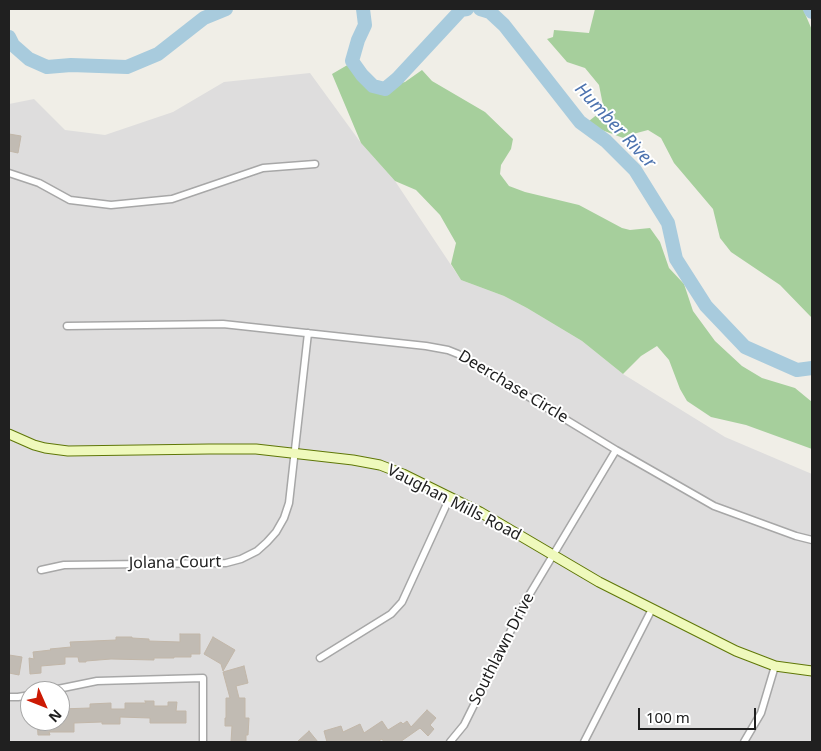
<!DOCTYPE html>
<style>
body{margin:0}
#map{position:relative;width:821px;height:751px;overflow:hidden;background:#f0eee7;font-family:"Noto Sans",sans-serif}
canvas{display:block}
.frame{position:absolute;inset:0;border:10px solid #202020;pointer-events:none}
.north{position:absolute;left:20px;top:681px;width:50px;height:50px;box-sizing:border-box;background:#fff;border:1px solid #a6a6a6;border-radius:50%;rotate:134deg;font-size:14px;font-weight:700;line-height:20px;text-align:center;color:#202020}
.north::after{content:'';display:block;margin:auto;width:18px;height:22px;background:#cc1a04;clip-path:polygon(50% 0,100% 100%,50% 72%,0 100%)}
.scale{position:absolute;left:638px;top:708px;width:118px;height:22px;box-sizing:border-box;border:2px solid #202020;border-top:0;padding-left:6px;font-size:15px;line-height:18px;white-space:nowrap;color:#202020;-webkit-text-stroke:4px #fff;paint-order:stroke}
</style>
<div id="map">
<canvas width="821" height="751"></canvas>
<div class="frame"></div>
<div class="north">N</div>
<div class="scale">100 m</div>
</div>
<script>
const ctx = document.querySelector('canvas').getContext('2d');
ctx.lineJoin = 'round';
function fillPath(path, color) {
  ctx.fillStyle = color;
  ctx.fill(path, 'evenodd');
}
function shape(rows) {
  const path = new Path2D();
  for (const r of rows) {
    path.moveTo(r[0], r[1]);
    for (let i = 2; i < r.length; i += 2) path.lineTo(r[i], r[i + 1]);
  }
  return path;
}
function strokePath(path, color, width, dash) {
  ctx.strokeStyle = color;
  ctx.lineWidth = width;
  ctx.lineCap = dash ? 'butt' : 'round';
  ctx.setLineDash(dash || []);
  ctx.stroke(path);
}
function drawText(font, color, halo, rows, align = 'center') {
  ctx.font = font + ' "Noto Sans",sans-serif';
  ctx.lineWidth = 4;
  ctx.setLineDash([]);
  ctx.textBaseline = 'middle';
  ctx.strokeStyle = halo;
  ctx.fillStyle = color;
  for (const [text, x, y, turn = 0] of rows) {
    ctx.save();
    ctx.translate(x, y);
    ctx.rotate((+turn || 0) * Math.PI / 180);
    ctx.textAlign = isNaN(turn) ? turn : align;
    if (halo) ctx.strokeText(text, 0, 0);
    ctx.fillText(text, 0, 0);
    ctx.restore();
  }
}
fillPath(shape([
 [310,73,361,143,395,181,461,280,504,296,527,308,582,341,623,374,725,437,812,474,812,742,9,742,9,104,34,99,65,130,105,135,173,112,224,82],
 [30,691,60,691,60,721,30,721]
]), '#dedddd');
fillPath(shape([
 [595,9,803,9,812,30,812,318,780,285,731,252,720,238,713,209,674,163,661,138,648,130,633,134,626,139,599,129,589,121,599,113,603,105,599,85,585,68,567,62,547,39,553,37,554,30,589,33],
 [356,60,364,83,375,90,405,82,422,70,432,81,485,112,513,139,511,149,501,165,500,174,509,186,525,192,579,205,622,228,630,230,650,228,660,242,669,268,684,284,693,311,715,341,742,366,762,378,795,388,812,402,812,449,746,425,711,417,687,401,680,389,669,360,657,346,641,356,623,374,582,341,527,308,504,296,461,280,451,264,456,243,440,215,416,190,395,181,361,143,332,74]
]), '#a6cf9c');
strokePath(shape([
 [363,9,365,25,358,40,352,61,362,75,373,86,385,89,397,79,461,10,467,9],
 [480,9,490,12,504,25,580,122,606,141,635,170,668,223,676,259,706,306,745,347,797,370,812,368],
 [810,9,812,12],
 [9,37,13,45,29,59,47,67,71,65,127,67,158,54,204,18,226,9]
]), '#a8cbdd', 14);
const building = shape([
 [9,134,21,136,18,153,9,151,9,134],
 [180,634,200,634,200,654,191,654,191,657,174,657,174,658,154,658,154,660,111,659,86,661,86,662,79,662,78,657,65,657,65,664,41,666,41,673,30,674,29,658,34,659,33,652,51,650,50,649,71,647,70,642,116,640,116,637,132,637,132,638,149,639,149,641,180,642,180,634],
 [213,637,235,650,223,671,221,664,204,654,213,637],
 [9,655,22,657,19,675,9,673,9,655],
 [244,666,248,683,236,686,239,698,245,698,245,718,249,718,248,735,246,735,246,742,231,742,232,726,225,726,225,718,226,718,226,698,230,698,223,672,244,666],
 [145,701,154,701,154,706,168,706,168,702,177,702,176,711,186,711,186,723,150,723,150,718,120,717,120,724,102,724,102,722,74,723,74,732,49,732,50,735,38,735,37,721,60,721,60,709,90,708,90,704,111,703,111,709,125,709,125,703,146,703,145,701],
 [427,710,436,718,430,725,434,729,428,736,420,728,400,742,384,742,382,739,377,742,327,742,324,731,341,726,343,732,360,724,364,733,382,721,388,730,401,722,403,724,407,721,411,727,427,710],
 [309,731,318,742,297,742,309,731]
]);
fillPath(building, '#c1bbb3');
strokePath(building, '#c2b7a9', 1);
const street = shape([
 [9,173,39,183,70,200,111,205,172,199,263,168,315,164],
 [67,326,223,324,426,346,448,350,458,354,616,450,714,506,796,536,812,540],
 [41,570,64,565,226,563,241,559,257,551,267,542,276,532,284,518,289,503,308,333],
 [320,658,391,614,402,602,450,497],
 [48,691,97,681,203,678,203,742],
 [9,697,18,697,30,695],
 [450,742,464,725,525,602,616,450],
 [584,742,652,609],
 [744,742,761,713,775,666]
]);
const secondary = shape([
 [9,434,34,445,45,448,68,451,209,449,256,449,353,460,380,465,403,474,480,512,599,582,736,651,775,666,812,671]
]);
strokePath(street, '#a7a7a7', 9);
strokePath(secondary, '#5f7707', 11);
strokePath(street, '#fff', 6);
strokePath(secondary, '#eff9bc', 9);
drawText('16px', '#202020', '#fff', [
 ["Deerchase Circle",513,387,31],
 ["Vaughan Mills Road",454,503,27],
 ["Jolana Court",175,563,-1],
 ["Southlawn Drive",502,649,-63]
]);
drawText('italic 18px', '#4d73af', '#fff', [
 ["Humber River",615,126,47]
]);
</script>
